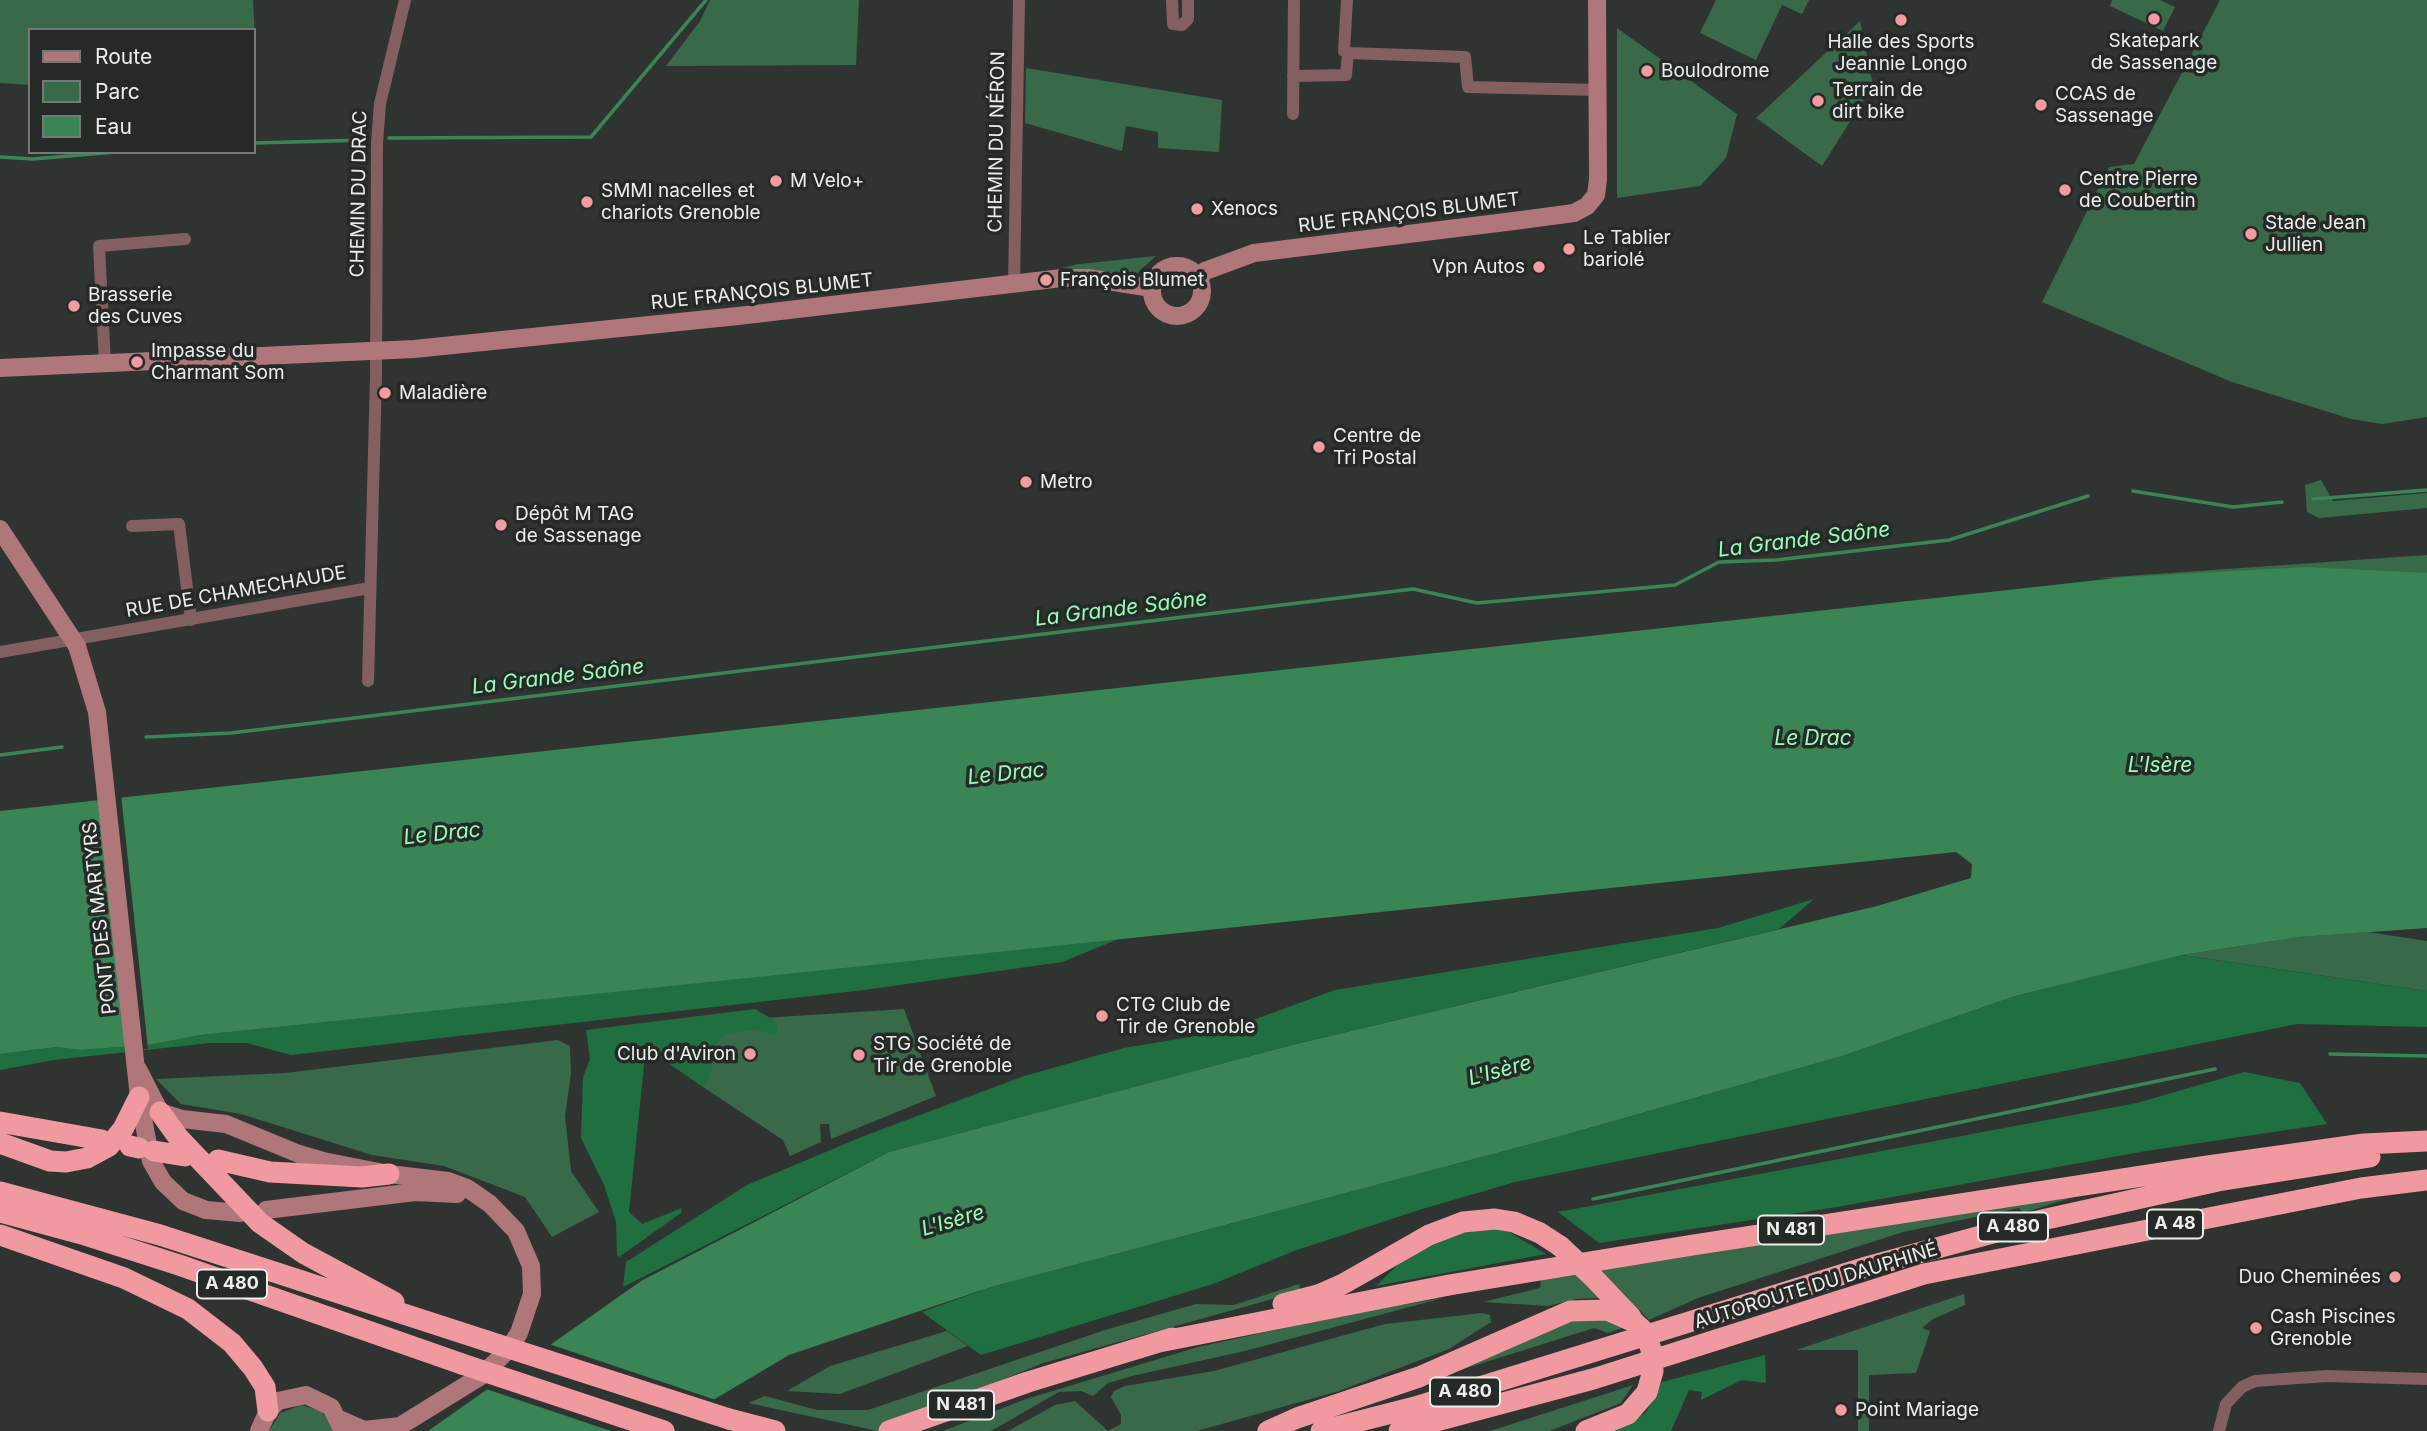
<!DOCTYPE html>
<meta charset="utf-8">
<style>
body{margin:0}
#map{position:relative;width:2427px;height:1431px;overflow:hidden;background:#303431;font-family:Inter,sans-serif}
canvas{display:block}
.legend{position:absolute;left:28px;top:28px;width:228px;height:126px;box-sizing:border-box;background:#262a27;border:2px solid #757876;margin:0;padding:9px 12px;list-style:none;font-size:21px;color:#ebeeec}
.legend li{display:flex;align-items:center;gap:14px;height:35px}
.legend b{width:35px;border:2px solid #757876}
</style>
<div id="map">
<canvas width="2427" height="1431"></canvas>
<ul class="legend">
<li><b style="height:9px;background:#b0777b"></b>Route</li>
<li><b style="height:19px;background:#386949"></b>Parc</li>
<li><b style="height:19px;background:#398556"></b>Eau</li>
</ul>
</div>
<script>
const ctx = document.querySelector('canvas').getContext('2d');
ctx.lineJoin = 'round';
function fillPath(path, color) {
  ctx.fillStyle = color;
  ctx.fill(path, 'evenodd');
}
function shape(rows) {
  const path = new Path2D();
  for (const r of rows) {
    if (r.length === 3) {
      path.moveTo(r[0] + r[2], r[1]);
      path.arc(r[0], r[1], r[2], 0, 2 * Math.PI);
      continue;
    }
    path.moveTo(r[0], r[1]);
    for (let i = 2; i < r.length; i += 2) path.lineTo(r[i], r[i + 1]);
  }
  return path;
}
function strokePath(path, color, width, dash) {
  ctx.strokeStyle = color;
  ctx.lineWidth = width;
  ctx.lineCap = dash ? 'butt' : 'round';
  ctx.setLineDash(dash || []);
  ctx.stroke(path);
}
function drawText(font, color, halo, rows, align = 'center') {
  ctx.font = font + ' Inter,sans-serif';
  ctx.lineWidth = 7;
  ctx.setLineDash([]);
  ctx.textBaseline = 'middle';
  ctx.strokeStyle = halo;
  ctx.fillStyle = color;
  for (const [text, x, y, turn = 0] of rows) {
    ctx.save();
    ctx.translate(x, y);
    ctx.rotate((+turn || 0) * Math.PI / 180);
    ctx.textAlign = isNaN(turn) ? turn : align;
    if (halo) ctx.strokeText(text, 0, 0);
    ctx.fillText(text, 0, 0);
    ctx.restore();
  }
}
fillPath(shape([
 [0,0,253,0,256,55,254,30,30,30,30,85,0,83],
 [710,0,859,0,856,65,666,66,700,21],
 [1716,0,1809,0,1802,14,1782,5,1756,60,1700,33],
 [2112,0,2160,0,2175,7,2163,31,2110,6],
 [2220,0,2427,0,2427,417,2382,424,2351,419,2232,382,2042,302,2109,167,2134,164],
 [1860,21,1873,85,1822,166,1756,118],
 [1617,28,1737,114,1726,158,1700,186,1617,198],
 [1026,68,1222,100,1219,152,1158,148,1158,132,1126,126,1122,151,1025,123],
 [1156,256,1136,274,1062,268,1079,264],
 [2321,480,2333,501,2427,493,2427,508,2319,518,2307,512,2305,485],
 [2427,555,2427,588,2098,578],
 [2368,932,2427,941,2427,991,2182,955,2300,937],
 [904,1009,936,1096,831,1139,829,1124,820,1124,821,1142,790,1156,783,1140,703,1087,701,1022],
 [558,1040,570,1046,571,1074,565,1116,571,1171,599,1212,552,1237,525,1197,444,1166,372,1155,241,1114,181,1104,156,1079,285,1073],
 [2077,1196,2023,1213,2019,1208,1903,1232,1698,1298,1649,1320,1599,1268],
 [1576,1272,1602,1298,1576,1299,1548,1306,1483,1302,1540,1288,1541,1279],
 [1299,1284,1301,1291,1043,1363,878,1431,748,1403,765,1396,817,1410,868,1410,1105,1330,1196,1304,1234,1305],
 [1964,1294,1965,1305,1933,1319,1922,1328,1930,1331,1916,1373,1869,1375,1869,1431,1858,1431,1858,1350,1796,1350],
 [1443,1298,1245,1351,1132,1376,1108,1383,1093,1396,1081,1391,1059,1392,991,1431,943,1431,1026,1399,1198,1347,1353,1313],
 [1482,1313,1490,1315,1491,1322,1449,1349,1339,1391,1197,1431,1008,1431,1055,1405,1075,1401,1108,1431,1121,1424,1121,1415,1111,1397,1114,1391,1125,1386,1214,1371,1385,1324],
 [1596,1314,1625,1327,1608,1333,1594,1328,1451,1373,1551,1326],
 [947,1331,968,1346,840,1394,787,1391,830,1366],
 [1633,1385,1621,1403,1549,1431,1490,1431],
 [302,1405,320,1411,329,1419,334,1431,269,1431,280,1413]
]), '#386949');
fillPath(shape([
 [1814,899,1779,929,1292,1045,889,1152,623,1287,626,1262,747,1185,864,1136,1024,1076,1124,1048,1220,1032,1335,990,1718,928],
 [1121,938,1062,962,864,990,291,1055,247,1043,210,1043,54,1060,0,1070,0,1054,57,1047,80,1050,148,1045,201,1035],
 [2181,955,2427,991,2427,1027,2297,1024,1515,1182,1419,1210,1294,1251,1213,1284,981,1355,922,1312,991,1287,1561,1136,1842,1056,2015,996],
 [755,1009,777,1022,777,1033,774,1036,760,1030,750,1030,724,1034,719,1040,709,1079,703,1087,652,1052,645,1055,629,1212,642,1224,682,1208,681,1213,619,1257,617,1255,616,1222,604,1185,581,1138,583,1077,590,1059,586,1030],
 [2244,1072,2300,1083,2327,1124,2146,1151,1831,1208,1599,1243,1558,1212,2137,1103],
 [1470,1228,1504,1229,1546,1254,1376,1286,1412,1251],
 [1765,1355,1766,1383,1742,1380,1701,1400,1702,1392,1689,1390,1671,1431,1614,1431,1632,1423,1646,1412,1662,1382]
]), '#206f41');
fillPath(shape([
 [2306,567,2427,573,2427,928,2300,937,2182,955,2015,996,1842,1056,1561,1136,991,1287,789,1355,661,1431,428,1431,641,1281,889,1152,1292,1045,1877,906,1971,878,1972,864,1956,852,201,1035,148,1045,80,1050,57,1047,0,1054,0,811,2126,577]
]), '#398556');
fillPath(shape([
 [121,794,148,1049,127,1050,100,797],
 [546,1343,716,1400,668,1431,611,1431,483,1388]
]), '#303431');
strokePath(shape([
 [389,138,591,137,706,0],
 [254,143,367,140],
 [0,157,33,159,116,152],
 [2133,491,2233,507,2282,502],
 [2313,499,2427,490],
 [146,737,231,733,1413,589,1477,603,1675,585,1719,562,1776,560,1949,540,2088,496],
 [0,755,62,747],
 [2330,1054,2427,1056],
 [1593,1199,2215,1069]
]), '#398556', 3.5);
strokePath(shape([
 [1172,0,1173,24,1182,25,1188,19,1188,0],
 [1347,0,1344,51,1348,53],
 [1293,76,1346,75,1348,53,1465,57,1468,87,1598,90],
 [1293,114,1294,0],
 [1014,285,1019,0],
 [105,364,99,246,185,239],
 [132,526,179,524,191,620],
 [0,652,370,588],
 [368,681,376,376,377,143,380,104,405,0],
 [2219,1431,2226,1404,2242,1387,2255,1381,2327,1376,2427,1379]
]), '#835f61', 12);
strokePath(shape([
 [1177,291,25],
 [1199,278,1205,271,1254,253,1514,221,1574,213,1587,206,1596,195,1598,179,1597,0],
 [0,368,414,349,738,316,1062,278,1088,278,1152,288],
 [0,529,65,628],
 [77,646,97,712,139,1097,151,1161,163,1182,183,1201,206,1210,240,1213],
 [138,1069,160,1112,182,1119,226,1124,299,1154,323,1161,389,1174,448,1181,467,1188,490,1204,516,1231,531,1266,532,1294,519,1333,508,1350,481,1376,392,1431],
 [266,1210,415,1192,457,1194],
 [339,1419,364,1430,401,1426],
 [259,1431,268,1411,278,1401,306,1395,331,1407,343,1431]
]), '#b0777b', 18);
strokePath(shape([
 [160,1112,178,1137,260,1223,303,1253,394,1302],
 [0,1122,102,1140],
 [0,1143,50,1161,66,1162,87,1158,109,1146,123,1129,139,1097],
 [130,1146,139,1148],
 [154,1151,185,1156],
 [218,1160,270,1172,362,1177,389,1174],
 [0,1192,160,1235,487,1341],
 [0,1212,82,1234,179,1265,462,1364],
 [0,1235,124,1278,188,1309,232,1343,253,1368,265,1387,268,1411],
 [1593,1277,1631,1317],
 [1283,1304,1318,1295,1343,1284,1429,1235,1463,1222,1495,1219,1514,1222,1540,1233,1560,1246],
 [1159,1342,1449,1285,1693,1245,2201,1167,2364,1144,2427,1141],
 [729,1419,775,1431],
 [889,1431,1028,1382,1172,1338],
 [1268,1431,1297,1418,1419,1377,1570,1311,1607,1310,1634,1322],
 [1321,1431,1415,1407,1863,1268,2033,1222,2218,1181,2370,1157],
 [1399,1431,1593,1379,1924,1274,2361,1188,2427,1180],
 [1586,1431,1628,1414,1647,1392]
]), '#f199a0', 21);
strokePath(shape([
 [65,628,77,646]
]), '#b0777b', 18);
strokePath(shape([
 [1560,1246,1593,1277],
 [1634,1322,1644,1331,1651,1349,1653,1371,1647,1392],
 [487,1341,729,1419],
 [462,1364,664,1431]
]), '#f199a0', 21);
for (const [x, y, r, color] of [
 [2154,19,7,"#f49aa1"],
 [1901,20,7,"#f49aa1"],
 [1647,71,7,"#f49aa1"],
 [1818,101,7,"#f49aa1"],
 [2041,105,7,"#f49aa1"],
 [776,181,7,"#f49aa1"],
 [2065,190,7,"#f49aa1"],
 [587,202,7,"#f49aa1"],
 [1197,209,7,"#f49aa1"],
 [2251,234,7,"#f49aa1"],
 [1569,249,7,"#f49aa1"],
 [1539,267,7,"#f49aa1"],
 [1046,280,7,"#f49aa1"],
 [74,306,7,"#f49aa1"],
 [137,362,7,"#f49aa1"],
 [385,393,7,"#f49aa1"],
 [1319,447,7,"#f49aa1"],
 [1026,482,7,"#f49aa1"],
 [501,525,7,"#f49aa1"],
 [1102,1016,7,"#f49aa1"],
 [750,1054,7,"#f49aa1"],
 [859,1055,7,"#f49aa1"],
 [2395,1277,7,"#f49aa1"],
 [2256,1328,7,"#f49aa1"],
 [1841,1410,7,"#f49aa1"]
]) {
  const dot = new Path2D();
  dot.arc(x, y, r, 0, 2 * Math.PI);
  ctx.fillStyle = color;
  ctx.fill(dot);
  strokePath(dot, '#262a27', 2.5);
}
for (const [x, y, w] of [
 [2175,1224,56],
 [2013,1227,70],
 [1791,1230,66],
 [232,1284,70],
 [1465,1392,70],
 [961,1405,66]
]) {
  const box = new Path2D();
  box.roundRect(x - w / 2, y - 14.5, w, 29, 5);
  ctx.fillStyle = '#262a27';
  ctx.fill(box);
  strokePath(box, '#ebeeec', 2);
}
drawText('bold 18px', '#ebeeec', null, [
 ["A 48",2175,1224],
 ["A 480",2013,1227],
 ["N 481",1791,1230],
 ["A 480",232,1284],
 ["A 480",1465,1392],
 ["N 481",961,1405]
]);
drawText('19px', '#ebeeec', '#262a27', [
 ["Skatepark",2154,41,"center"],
 ["de Sassenage",2154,63,"center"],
 ["Halle des Sports",1901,42,"center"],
 ["Jeannie Longo",1901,64,"center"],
 ["Boulodrome",1661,71],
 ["Terrain de",1832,90],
 ["dirt bike",1832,112],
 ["CCAS de",2055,94],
 ["Sassenage",2055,116],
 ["Centre Pierre",2079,179],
 ["de Coubertin",2079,201],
 ["M Velo+",790,181],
 ["SMMI nacelles et",601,191],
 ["chariots Grenoble",601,213],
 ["Xenocs",1211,209],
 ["Stade Jean",2265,223],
 ["Jullien",2265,245],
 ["Le Tablier",1583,238],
 ["bariolé",1583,260],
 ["Vpn Autos",1525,267,"right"],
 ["François Blumet",1060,280],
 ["Brasserie",88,295],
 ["des Cuves",88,317],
 ["Impasse du",151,351],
 ["Charmant Som",151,373],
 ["Maladière",399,393],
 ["Centre de",1333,436],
 ["Tri Postal",1333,458],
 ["Metro",1040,482],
 ["Dépôt M TAG",515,514],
 ["de Sassenage",515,536],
 ["CTG Club de",1116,1005],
 ["Tir de Grenoble",1116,1027],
 ["STG Société de",873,1044],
 ["Tir de Grenoble",873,1066],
 ["Club d'Aviron",736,1054,"right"],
 ["Duo Cheminées",2381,1277,"right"],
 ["Cash Piscines",2270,1317],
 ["Grenoble",2270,1339],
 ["Point Mariage",1855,1410]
], 'left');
drawText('19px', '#ebeeec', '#262a27', [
 ["CHEMIN DU NÉRON",997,142,-89],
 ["CHEMIN DU DRAC",359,194,-89],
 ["RUE FRANÇOIS BLUMET",1409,213,-7],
 ["RUE FRANÇOIS BLUMET",762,292,-6],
 ["RUE DE CHAMECHAUDE",236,592,-10],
 ["PONT DES MARTYRS",100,918,-96],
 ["AUTOROUTE DU DAUPHINÉ",1816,1286,-17]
]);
drawText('italic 21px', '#97feba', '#262a27', [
 ["La Grande Saône",1804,540,-7],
 ["La Grande Saône",1121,609,-7],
 ["La Grande Saône",558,677,-7],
 ["Le Drac",1813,739],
 ["L'Isère",2160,766],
 ["Le Drac",1006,774,-6],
 ["Le Drac",442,834,-6],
 ["L'Isère",1500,1071,-15],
 ["L'Isère",953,1221,-16]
]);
</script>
